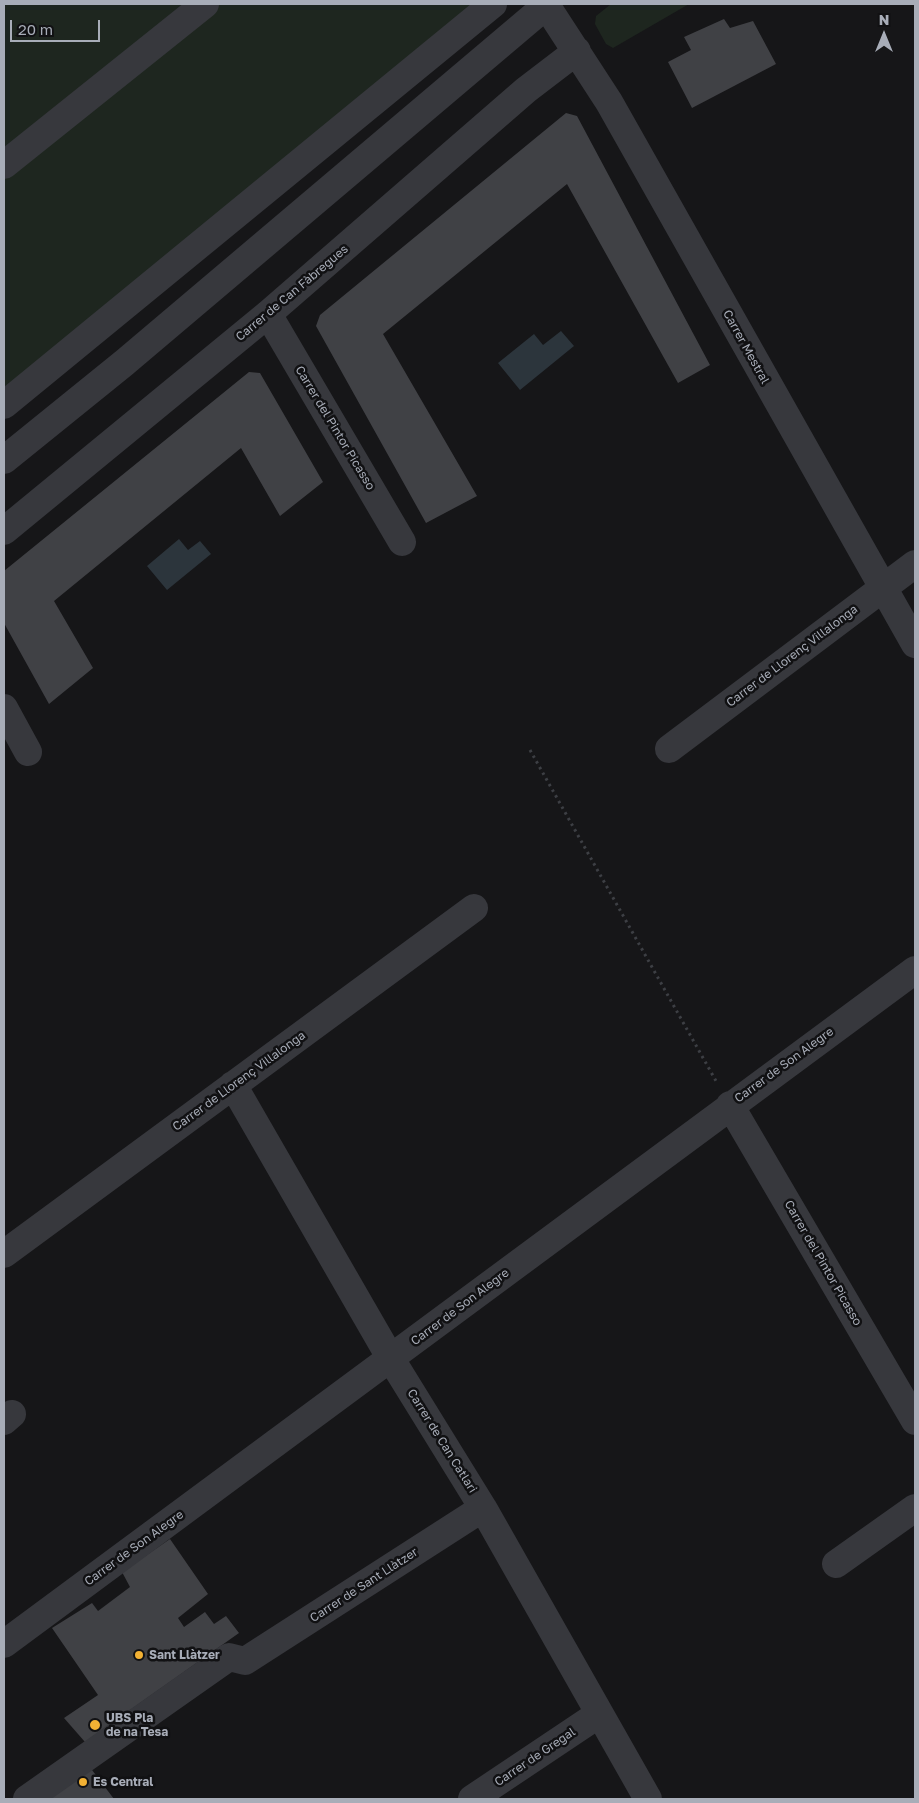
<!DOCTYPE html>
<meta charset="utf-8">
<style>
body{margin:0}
#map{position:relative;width:919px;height:1803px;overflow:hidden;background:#161618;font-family:"Golos Text",sans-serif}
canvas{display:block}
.frame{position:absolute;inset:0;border:5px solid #a8adb8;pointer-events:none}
.north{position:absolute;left:859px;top:10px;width:50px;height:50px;-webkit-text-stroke:4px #111113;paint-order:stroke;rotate:0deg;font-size:14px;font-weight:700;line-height:20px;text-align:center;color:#a8adb8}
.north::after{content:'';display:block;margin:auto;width:18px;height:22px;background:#a8adb8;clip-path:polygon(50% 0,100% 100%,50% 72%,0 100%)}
.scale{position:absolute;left:10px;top:20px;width:90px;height:22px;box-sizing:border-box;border:2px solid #a8adb8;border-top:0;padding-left:6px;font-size:15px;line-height:18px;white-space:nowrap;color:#a8adb8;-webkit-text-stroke:4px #111113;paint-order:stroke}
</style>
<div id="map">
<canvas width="919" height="1803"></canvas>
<div class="frame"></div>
<div class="north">N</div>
<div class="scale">20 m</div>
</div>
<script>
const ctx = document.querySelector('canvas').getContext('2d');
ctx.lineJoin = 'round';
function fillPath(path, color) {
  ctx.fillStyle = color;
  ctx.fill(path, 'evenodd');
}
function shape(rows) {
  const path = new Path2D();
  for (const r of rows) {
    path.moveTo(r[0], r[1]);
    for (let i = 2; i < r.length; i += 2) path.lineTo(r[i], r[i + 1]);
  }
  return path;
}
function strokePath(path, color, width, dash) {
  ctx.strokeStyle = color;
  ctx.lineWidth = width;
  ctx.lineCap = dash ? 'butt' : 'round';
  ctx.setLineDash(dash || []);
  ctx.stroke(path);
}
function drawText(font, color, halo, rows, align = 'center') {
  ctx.font = font + ' "Golos Text",sans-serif';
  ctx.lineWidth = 5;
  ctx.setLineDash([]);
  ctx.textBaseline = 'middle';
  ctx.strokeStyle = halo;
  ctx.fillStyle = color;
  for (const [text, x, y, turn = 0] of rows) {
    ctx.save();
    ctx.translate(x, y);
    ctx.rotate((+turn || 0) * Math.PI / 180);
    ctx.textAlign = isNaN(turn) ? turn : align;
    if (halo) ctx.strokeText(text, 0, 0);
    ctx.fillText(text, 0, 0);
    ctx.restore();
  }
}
fillPath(shape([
 [4,4,493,4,4,404],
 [611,4,689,4,613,48,606,44,595,24,596,16]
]), '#1e261f');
fillPath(shape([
 [561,331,574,346,520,390,498,363,534,334,543,345],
 [179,539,188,550,200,541,211,554,167,590,147,566]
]), '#2c353c');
fillPath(shape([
 [724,19,730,28,753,21,776,64,692,108,668,62,691,50,684,37],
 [566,113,577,116,710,365,678,383,567,184,383,334,477,496,426,523,316,326,320,315],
 [249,372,260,373,323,482,280,516,241,448,54,601,93,668,49,704,4,623,4,571],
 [170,1539,208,1594,178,1618,184,1627,205,1612,214,1624,226,1616,239,1633,85,1742,64,1718,98,1695,52,1628,92,1603,98,1611,130,1587,122,1572],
 [89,1766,114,1799,41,1799]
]), '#404145');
strokePath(shape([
 [530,750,716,1081]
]), '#3d3f44', 3, [2.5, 4]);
strokePath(shape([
 [546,5,609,102,915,644],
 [4,165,205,4],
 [268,314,402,542],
 [4,405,493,4],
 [4,460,124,363,548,4],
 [4,531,268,314,526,90,577,51],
 [4,708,28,752],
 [669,749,915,564],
 [233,1085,391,1359,483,1508,648,1799],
 [730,1105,915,1421],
 [4,1254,474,908],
 [4,1421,12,1414],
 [836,1564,915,1508],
 [4,1644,915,970],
 [27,1799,229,1657,245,1661,483,1508],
 [472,1799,599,1714]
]), '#37383d', 28);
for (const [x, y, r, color] of [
 [139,1655,5,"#f2b134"],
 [95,1725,6,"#f2b134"],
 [83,1782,5,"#f2b134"]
]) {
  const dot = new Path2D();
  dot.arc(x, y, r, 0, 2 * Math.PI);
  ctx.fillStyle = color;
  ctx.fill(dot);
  strokePath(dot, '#111113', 2);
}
drawText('12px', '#a8adb8', '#111113', [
 ["Carrer de Can Fàbregues",292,293,-40],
 ["Carrer Mestral",746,347,61],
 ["Carrer del Pintor Picasso",335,428,59],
 ["Carrer de Llorenç Villalonga",792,656,-37],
 ["Carrer de Son Alegre",784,1065,-36],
 ["Carrer de Llorenç Villalonga",239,1081,-36],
 ["Carrer del Pintor Picasso",823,1263,60],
 ["Carrer de Son Alegre",460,1307,-37],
 ["Carrer de Can Catlari",442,1441,58],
 ["Carrer de Son Alegre",134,1548,-36],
 ["Carrer de Sant Llàtzer",364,1585,-33],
 ["Carrer de Gregal",535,1757,-34]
]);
drawText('bold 12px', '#a8adb8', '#111113', [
 ["Sant Llàtzer",149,1655],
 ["UBS Pla",106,1718],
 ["de na Tesa",106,1732],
 ["Es Central",93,1782]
], 'left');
</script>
